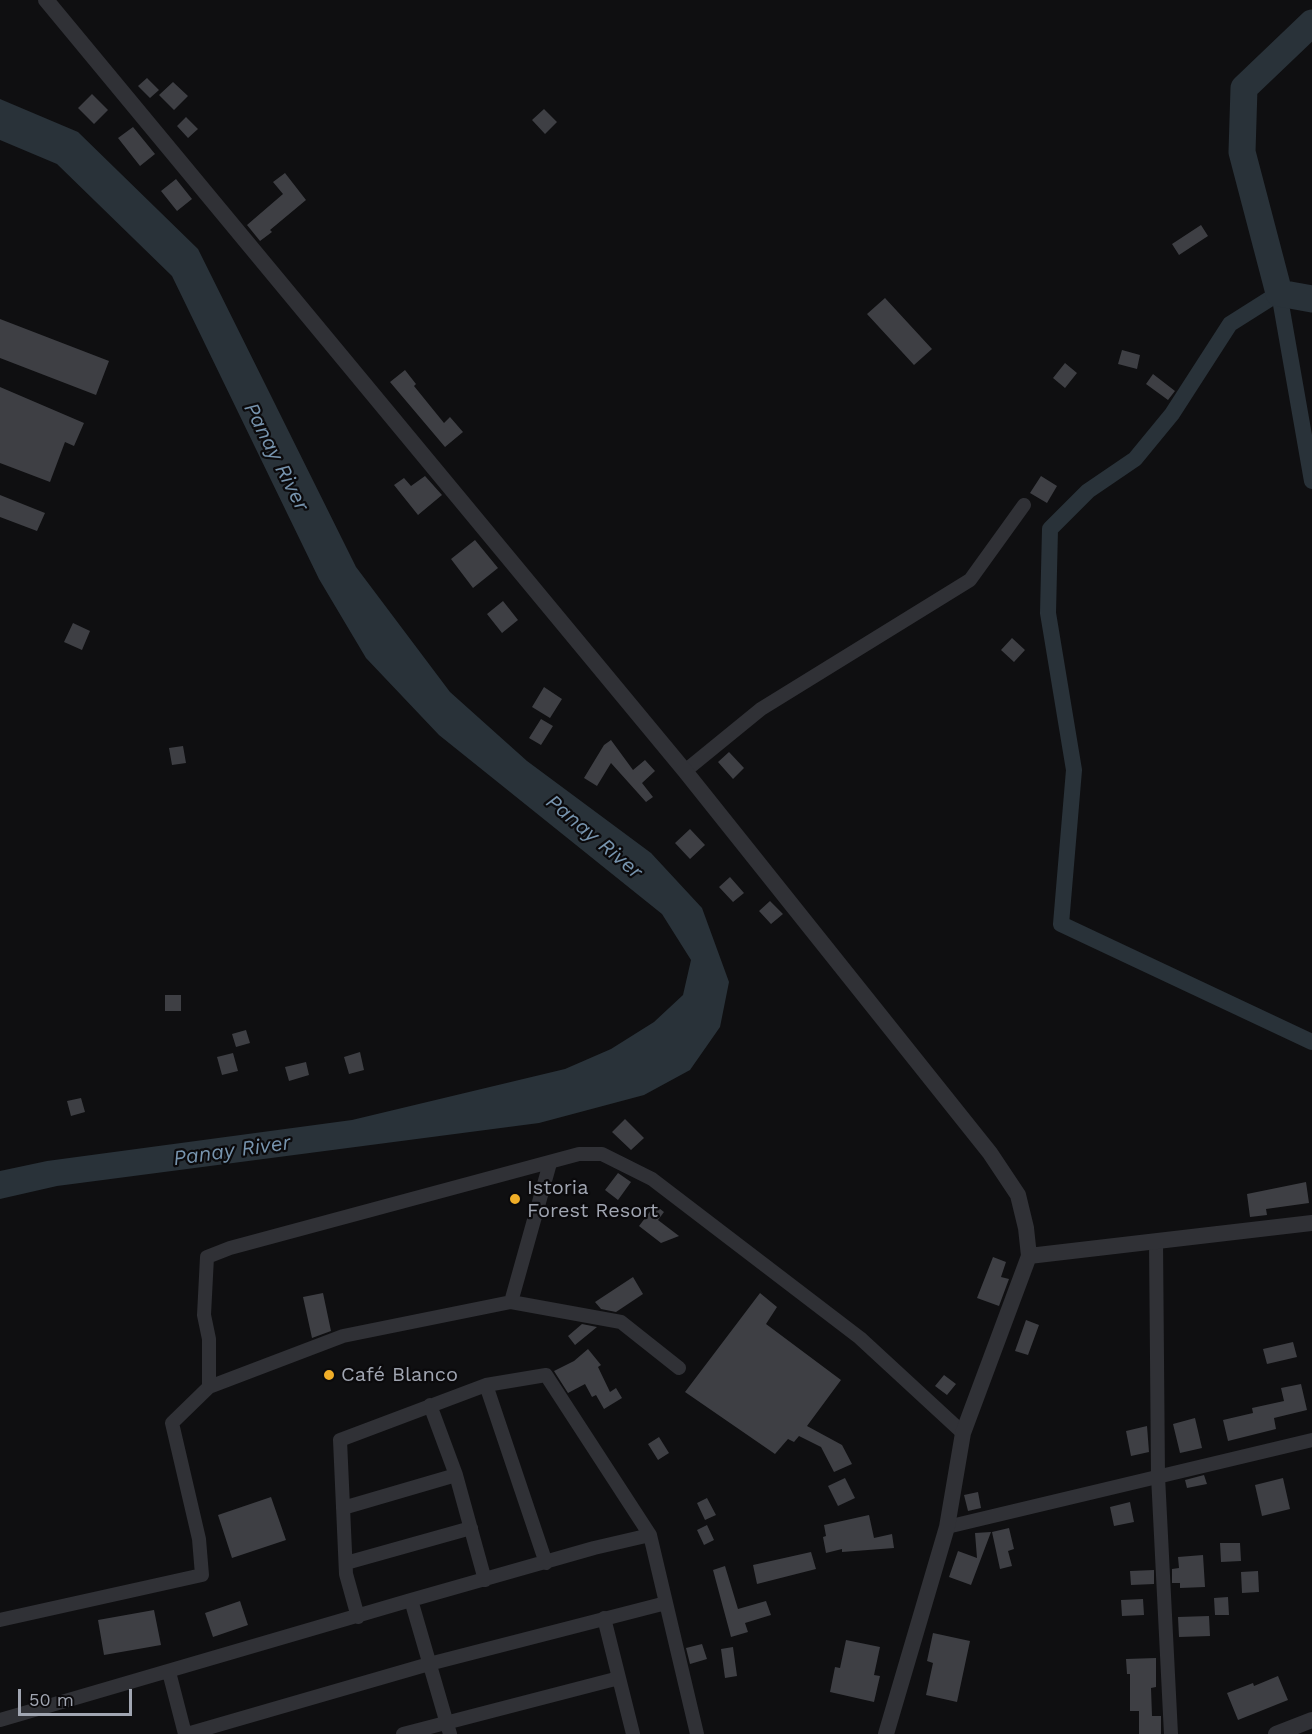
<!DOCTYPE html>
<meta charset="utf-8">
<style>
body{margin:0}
#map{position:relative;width:1312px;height:1734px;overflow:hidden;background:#0f0f11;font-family:"Work Sans",sans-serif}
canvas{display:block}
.scale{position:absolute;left:18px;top:1689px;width:114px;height:27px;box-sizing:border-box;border:3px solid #a1a6b2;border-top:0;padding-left:8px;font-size:18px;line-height:21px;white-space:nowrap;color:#a1a6b2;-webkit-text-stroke:4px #0b0a0c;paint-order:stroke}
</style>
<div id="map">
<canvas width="1312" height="1734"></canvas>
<div class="scale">50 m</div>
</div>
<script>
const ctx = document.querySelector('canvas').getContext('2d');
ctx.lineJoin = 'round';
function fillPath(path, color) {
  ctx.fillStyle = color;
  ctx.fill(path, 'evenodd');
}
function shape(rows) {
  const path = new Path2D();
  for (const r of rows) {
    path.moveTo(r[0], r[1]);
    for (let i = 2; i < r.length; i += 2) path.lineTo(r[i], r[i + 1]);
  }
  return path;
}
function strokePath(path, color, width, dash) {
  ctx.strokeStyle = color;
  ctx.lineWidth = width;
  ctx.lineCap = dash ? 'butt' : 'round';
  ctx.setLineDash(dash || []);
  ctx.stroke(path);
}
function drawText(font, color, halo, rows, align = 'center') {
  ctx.font = font + ' "Work Sans",sans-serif';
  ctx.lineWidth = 4.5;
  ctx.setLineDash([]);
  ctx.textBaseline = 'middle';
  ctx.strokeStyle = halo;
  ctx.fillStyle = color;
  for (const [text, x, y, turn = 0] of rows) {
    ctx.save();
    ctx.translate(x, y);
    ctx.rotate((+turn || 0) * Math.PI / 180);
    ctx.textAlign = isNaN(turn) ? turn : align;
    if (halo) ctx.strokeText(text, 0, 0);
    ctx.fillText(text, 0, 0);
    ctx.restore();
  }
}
fillPath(shape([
 [0,99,78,132,198,249,356,567,450,692,527,761,651,853,702,908,729,982,720,1027,690,1070,644,1095,539,1123,57,1186,0,1199,0,1171,47,1161,352,1120,565,1069,611,1049,654,1022,683,995,691,960,662,914,439,735,366,658,319,579,172,276,57,164,0,140]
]), '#293239');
strokePath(shape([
 [1312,481,1279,293,1230,324,1172,414,1135,459,1088,491,1050,529,1048,613,1074,770,1061,924,1312,1042]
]), '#293239', 16);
strokePath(shape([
 [1312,23,1244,88,1242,152,1279,293,1312,299]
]), '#293239', 27);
fillPath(shape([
 [147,78,159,90,150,98,138,86],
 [173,82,188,96,174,110,159,95],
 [92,94,108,110,94,124,78,108],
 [544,109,557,122,545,134,532,120],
 [186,117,198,129,188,138,177,126],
 [133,127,155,154,140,166,118,138],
 [285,173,306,200,270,230,272,232,260,241,247,225,283,194,273,182],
 [176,179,192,199,177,211,161,191],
 [1201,225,1208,236,1179,255,1172,244],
 [885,298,932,349,914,365,867,314],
 [0,319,109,361,96,395,0,358],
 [1122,350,1140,355,1137,369,1118,364],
 [1065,363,1077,373,1065,388,1053,378],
 [405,370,416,384,414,386,444,423,450,417,463,432,445,447,390,382],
 [1153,374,1175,391,1168,400,1146,384],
 [0,387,84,423,74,446,65,442,50,482,0,463],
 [425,476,442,495,418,515,394,485,404,478,411,486],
 [1041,476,1057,486,1047,503,1030,493],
 [0,495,45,513,37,531,0,517],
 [475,540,498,568,473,588,451,559],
 [503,601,518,620,502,633,487,614],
 [73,623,90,631,82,650,64,642],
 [1012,638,1025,650,1014,662,1001,650],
 [544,687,562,699,550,718,532,707],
 [541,719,553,726,541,745,529,738],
 [611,740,633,770,645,760,655,771,642,783,653,797,646,802,611,763,597,786,584,778,604,745],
 [183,746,186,763,172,765,169,748],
 [729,752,744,768,733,779,718,762],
 [690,829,705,845,690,859,675,843],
 [730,877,744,893,733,902,719,887],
 [770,901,783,914,771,924,759,911],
 [165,995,181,995,181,1011,165,1011],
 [246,1030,250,1043,236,1047,232,1034],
 [360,1052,364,1070,349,1074,344,1057],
 [233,1053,238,1071,222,1075,217,1057],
 [306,1062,309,1075,289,1081,285,1067],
 [81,1098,85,1112,71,1116,67,1101],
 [625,1119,644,1138,631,1150,612,1132],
 [618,1173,631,1182,618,1200,605,1190],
 [1306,1182,1309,1203,1266,1209,1267,1215,1250,1217,1247,1194],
 [655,1205,664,1212,658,1220,679,1236,661,1243,639,1226],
 [993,1257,1006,1262,1001,1277,1009,1279,999,1306,977,1298],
 [633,1277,643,1294,616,1312,601,1309,595,1302],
 [323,1293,331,1331,312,1338,303,1297],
 [760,1293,777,1307,766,1324,841,1380,807,1426,842,1445,852,1464,834,1472,821,1447,799,1436,794,1442,788,1439,775,1454,685,1392],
 [1026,1320,1039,1325,1028,1355,1015,1351],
 [582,1324,597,1327,575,1345,568,1336],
 [1293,1342,1297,1357,1267,1364,1263,1349],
 [588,1349,601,1365,598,1367,610,1392,616,1388,622,1398,604,1409,596,1395,592,1397,585,1384,568,1393,554,1371,574,1361],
 [944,1375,956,1384,947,1395,935,1386],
 [1301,1384,1307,1410,1274,1418,1276,1429,1228,1441,1223,1420,1253,1413,1252,1408,1284,1401,1281,1388],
 [1195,1418,1202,1448,1180,1453,1173,1424],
 [1147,1426,1149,1452,1131,1456,1126,1431],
 [659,1437,669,1453,658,1460,648,1444],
 [1204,1475,1207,1484,1187,1488,1185,1480],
 [845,1478,855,1498,838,1506,828,1486],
 [1283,1478,1290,1509,1262,1516,1255,1485],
 [978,1492,981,1508,968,1511,964,1495],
 [271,1497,286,1540,232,1558,218,1515],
 [707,1498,716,1515,705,1520,697,1503],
 [1130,1502,1134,1522,1114,1526,1110,1507],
 [869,1515,874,1538,892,1534,894,1548,842,1552,842,1549,826,1553,823,1537,826,1536,824,1525],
 [707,1525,714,1540,704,1545,697,1530],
 [1009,1528,1014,1549,1008,1551,1012,1566,1000,1569,992,1532],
 [991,1532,971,1585,949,1577,958,1551,977,1558,975,1533],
 [1220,1543,1240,1543,1241,1561,1221,1562],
 [811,1552,816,1569,757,1584,753,1565],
 [1203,1555,1205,1587,1180,1588,1180,1583,1172,1583,1172,1569,1179,1568,1178,1557],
 [725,1566,738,1609,766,1601,771,1615,745,1623,748,1632,731,1637,713,1570],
 [1154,1570,1154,1584,1131,1585,1130,1571],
 [1258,1571,1259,1592,1242,1593,1241,1572],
 [1228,1597,1229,1615,1215,1615,1214,1598],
 [1143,1599,1144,1615,1122,1616,1121,1600],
 [240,1601,248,1625,213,1637,205,1613],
 [154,1610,161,1645,104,1655,98,1620],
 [1209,1616,1210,1636,1179,1637,1178,1617],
 [933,1633,970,1641,957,1702,926,1695,933,1663,927,1661],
 [846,1640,880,1647,874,1675,880,1676,874,1702,830,1692,835,1667,840,1668],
 [702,1644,707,1659,690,1664,686,1648],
 [733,1647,737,1676,725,1678,721,1649],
 [1156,1658,1156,1687,1151,1688,1152,1716,1161,1716,1161,1734,1139,1734,1139,1711,1130,1711,1130,1674,1127,1674,1126,1659],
 [1278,1676,1288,1700,1238,1720,1227,1693,1253,1683,1254,1686]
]), '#3e3f44');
strokePath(shape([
 [685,771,761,709,970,580,1024,505],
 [1156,1241,1158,1476,1171,1734],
 [511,1302,550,1163],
 [486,1385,546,1375,650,1535,697,1734],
 [209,1387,209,1339,204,1315,207,1257,230,1248,579,1154,602,1154,652,1179,860,1338,963,1433],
 [430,1405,456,1475,485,1580],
 [343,1508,456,1475],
 [947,1527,1312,1440],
 [346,1563,471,1528],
 [411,1600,450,1734],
 [358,1617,346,1574,340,1440,486,1385,546,1563],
 [604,1618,633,1734],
 [0,1620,202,1575,199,1539,172,1423,209,1387,343,1336,511,1302,621,1322,679,1368],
 [169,1672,185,1734],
 [0,1720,411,1600,594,1548,650,1535],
 [187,1734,429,1664,666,1603],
 [403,1734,619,1678]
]), '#303136', 14);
strokePath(shape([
 [46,0,685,771,990,1153,1018,1195,1026,1228,1029,1256,963,1433,947,1527,886,1734],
 [1029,1256,1312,1223],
 [1276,1734,1312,1720]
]), '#303136', 16);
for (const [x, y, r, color] of [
 [515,1199,6,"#f0ae28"],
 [329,1375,6,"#f0ae28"]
]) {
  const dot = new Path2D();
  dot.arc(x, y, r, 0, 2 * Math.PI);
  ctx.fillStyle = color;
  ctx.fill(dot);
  strokePath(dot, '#0b0a0c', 2);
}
drawText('20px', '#a1a6b2', '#0b0a0c', [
 ["Istoria",527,1188],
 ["Forest Resort",527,1211],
 ["Café Blanco",341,1375]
], 'left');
drawText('italic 21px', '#7794ae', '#0b0a0c', [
 ["Panay River",276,457,63],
 ["Panay River",594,837,40],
 ["Panay River",232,1151,-8]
]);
</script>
